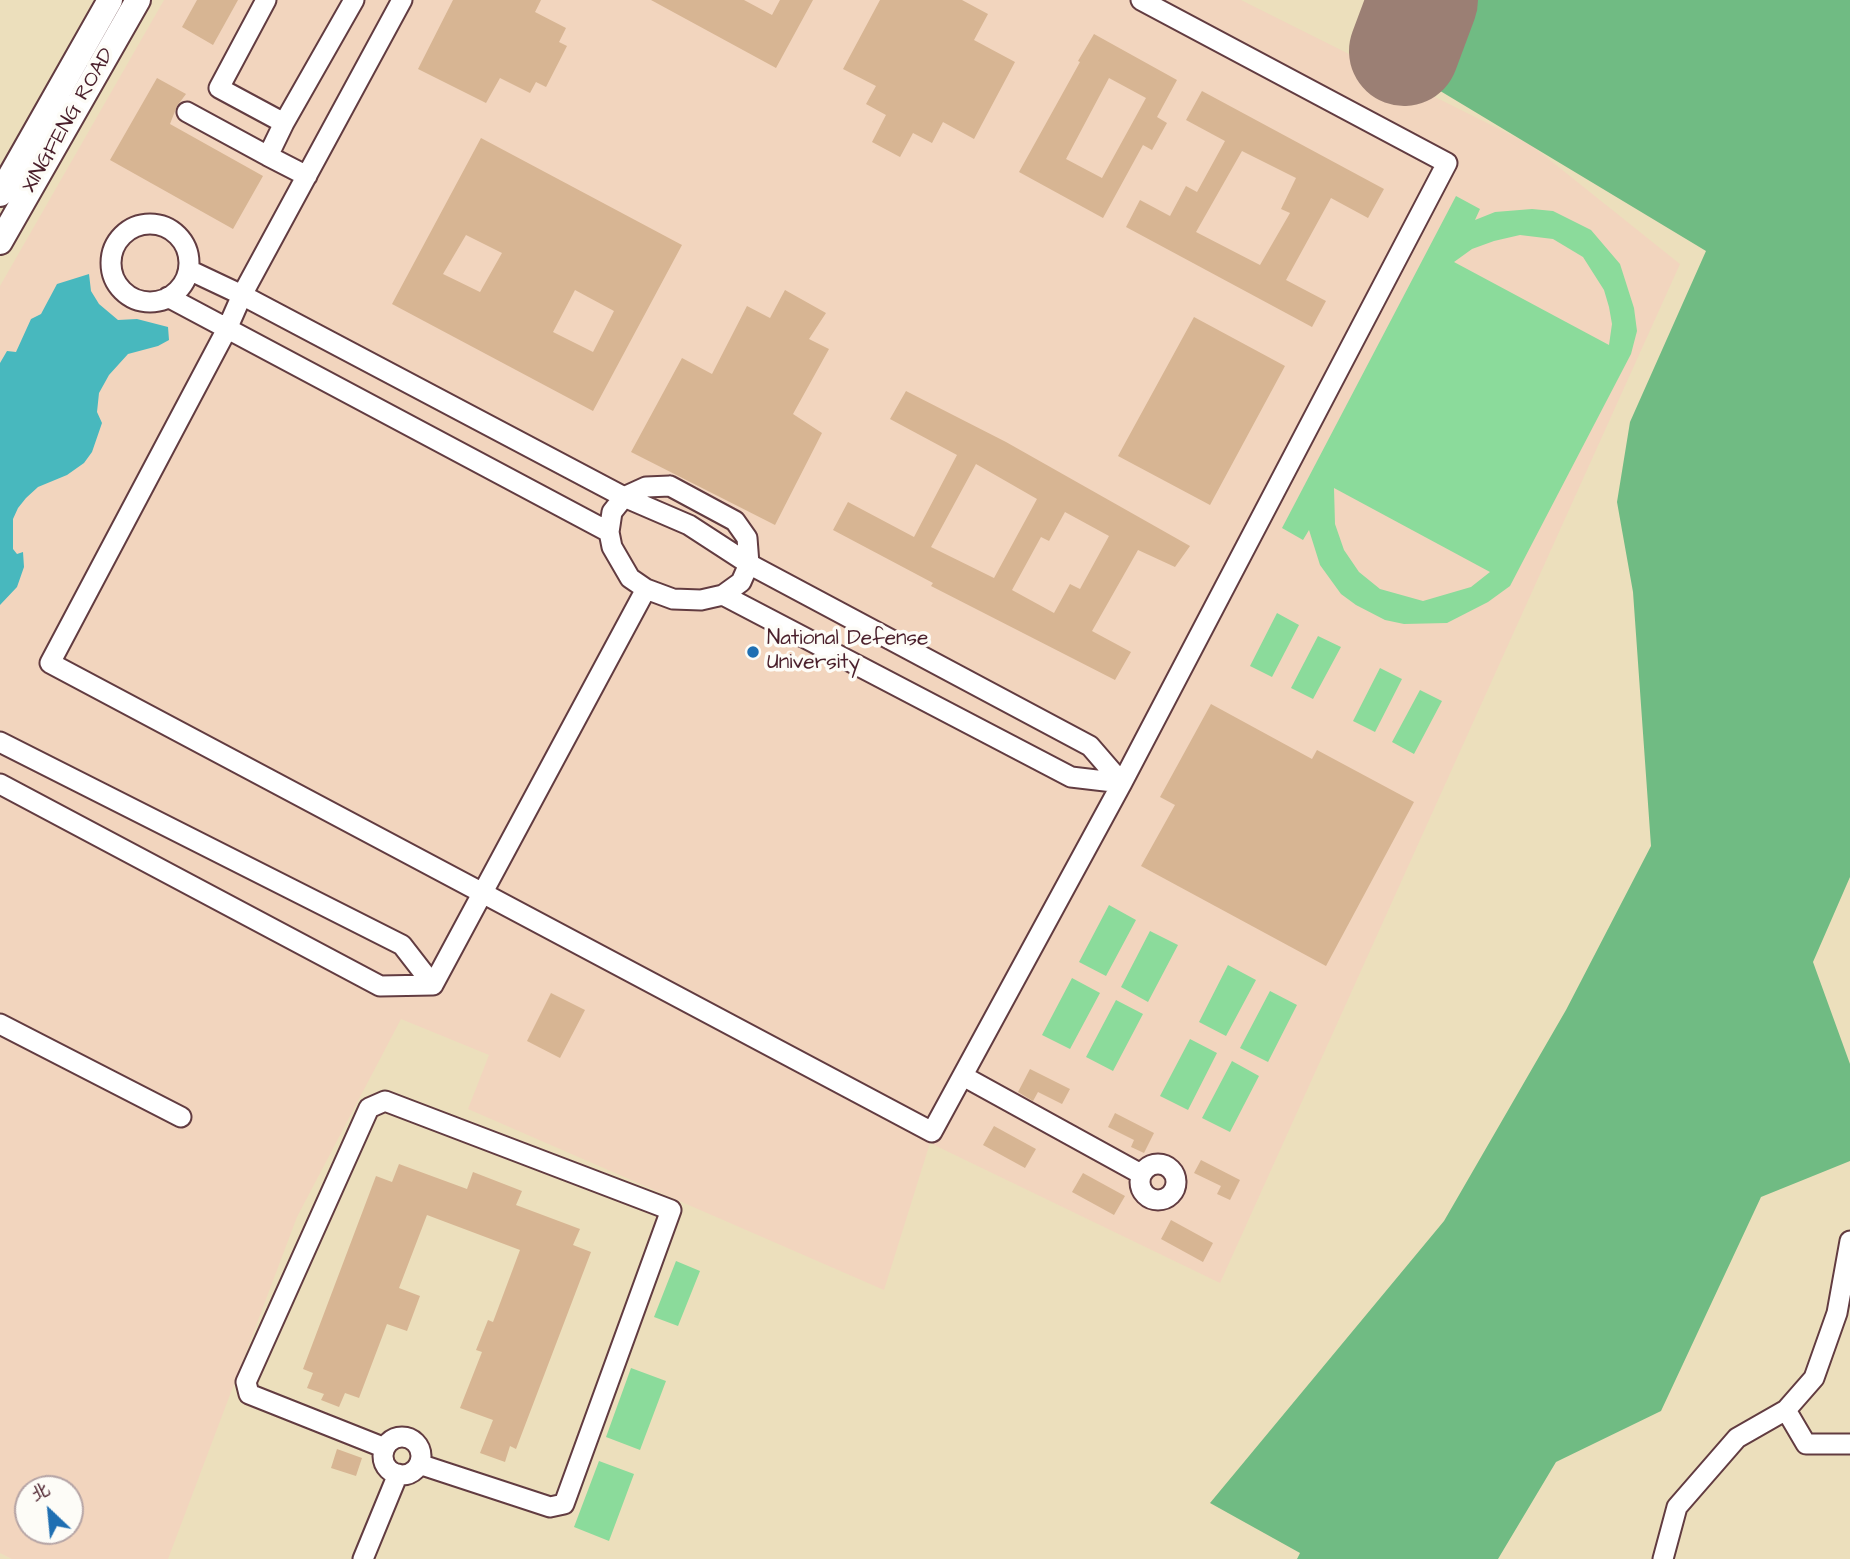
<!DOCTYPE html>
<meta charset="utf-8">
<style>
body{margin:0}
#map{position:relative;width:1850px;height:1559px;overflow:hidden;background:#ecdfbc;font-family:"Architects Daughter","LXGW WenKai TC",sans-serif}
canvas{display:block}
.north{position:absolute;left:14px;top:1475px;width:70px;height:70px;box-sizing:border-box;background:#fdfcf7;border:2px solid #b5a4a5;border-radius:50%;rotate:334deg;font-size:19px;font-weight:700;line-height:28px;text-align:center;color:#4a1f2b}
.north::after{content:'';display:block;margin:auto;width:24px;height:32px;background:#1f6fb2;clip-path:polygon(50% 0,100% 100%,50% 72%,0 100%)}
</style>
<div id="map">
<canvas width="1850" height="1559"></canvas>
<div class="north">北</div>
</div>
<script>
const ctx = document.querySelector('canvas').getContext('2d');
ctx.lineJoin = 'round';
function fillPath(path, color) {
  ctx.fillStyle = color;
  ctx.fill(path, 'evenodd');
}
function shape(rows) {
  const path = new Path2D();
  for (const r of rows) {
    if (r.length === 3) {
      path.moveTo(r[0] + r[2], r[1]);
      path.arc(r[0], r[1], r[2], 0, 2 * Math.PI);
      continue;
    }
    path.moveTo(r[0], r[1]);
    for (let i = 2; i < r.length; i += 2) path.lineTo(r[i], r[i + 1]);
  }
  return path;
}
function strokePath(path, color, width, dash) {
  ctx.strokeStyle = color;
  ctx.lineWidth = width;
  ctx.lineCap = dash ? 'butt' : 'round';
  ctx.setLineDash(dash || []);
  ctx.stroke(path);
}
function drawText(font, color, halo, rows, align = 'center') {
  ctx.font = font + ' "Architects Daughter",sans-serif';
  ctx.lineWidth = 7;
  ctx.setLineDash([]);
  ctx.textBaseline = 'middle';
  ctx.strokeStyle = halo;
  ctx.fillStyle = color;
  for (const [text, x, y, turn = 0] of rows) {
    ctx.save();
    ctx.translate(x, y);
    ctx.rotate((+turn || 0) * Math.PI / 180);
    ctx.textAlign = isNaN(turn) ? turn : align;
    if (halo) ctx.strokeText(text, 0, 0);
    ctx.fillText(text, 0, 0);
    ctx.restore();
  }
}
fillPath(shape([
 [164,0,1241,0,1531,145,1680,264,1220,1283,930,1143,884,1290,468,1109,489,1055,401,1019,297,1217,168,1559,12,1559,0,1553,0,286],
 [28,1489,70,1489,70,1531,28,1531]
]), '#f2d5be');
fillPath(shape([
 [1456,196,1480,209,1475,220,1495,212,1532,209,1553,211,1591,230,1620,264,1634,308,1637,331,1631,354,1510,586,1488,602,1447,623,1404,624,1385,620,1356,605,1341,594,1320,565,1309,530,1303,540,1282,528],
 [1520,235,1553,239,1583,257,1604,290,1609,307,1612,324,1609,345,1454,262,1472,249,1494,241],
 [1334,488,1490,572,1471,587,1423,601,1380,589,1359,572,1344,550,1335,524],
 [1277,613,1299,625,1272,677,1250,666],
 [1318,636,1341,647,1313,699,1291,688],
 [1380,668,1402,679,1375,732,1353,721],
 [1420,690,1442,701,1414,754,1392,742],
 [1109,905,1136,920,1106,976,1079,962],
 [1150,931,1178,945,1148,1002,1121,987],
 [1228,965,1256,980,1226,1036,1199,1022],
 [1072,978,1100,993,1070,1049,1042,1035],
 [1270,991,1297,1005,1268,1062,1240,1048],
 [1116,1000,1143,1014,1113,1071,1086,1057],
 [1190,1039,1217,1053,1188,1110,1160,1096],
 [1232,1061,1259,1076,1230,1132,1202,1118],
 [676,1261,700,1271,678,1326,654,1317],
 [631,1368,666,1381,640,1450,606,1437],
 [599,1461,634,1474,609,1541,574,1527]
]), '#8bdb9b');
fillPath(shape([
 [1461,0,1850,0,1850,877,1813,962,1850,1064,1850,1161,1761,1197,1661,1411,1556,1462,1498,1559,1297,1559,1300,1553,1210,1503,1444,1221,1566,1010,1651,846,1633,592,1617,502,1630,422,1706,251,1427,83]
]), '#70bb83');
fillPath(shape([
 [89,274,91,291,99,304,118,320,137,319,168,327,169,340,158,346,128,354,109,375,99,393,97,412,102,423,92,452,84,463,67,475,38,487,26,498,18,508,13,519,13,549,17,554,23,552,24,567,17,587,0,605,0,363,7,351,16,352,31,319,41,314,57,284]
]), '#48b8be');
strokePath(shape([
 [1404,51,1423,0]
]), '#9b7f74', 110);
fillPath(shape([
 [197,0,238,0,213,45,182,27],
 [453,0,541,0,535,12,566,28,559,42,567,46,546,87,536,82,530,93,500,78,486,103,418,69],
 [651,0,744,0,772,15,780,0,813,0,776,68],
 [880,0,962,0,988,14,974,40,1015,62,974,139,943,122,932,143,913,133,900,157,872,142,886,115,866,104,876,86,843,69],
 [1094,34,1177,80,1157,117,1167,123,1152,150,1143,145,1103,218,1019,172,1080,62,1078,61],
 [1109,78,1146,98,1102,178,1066,159],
 [157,78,186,94,177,106,170,124,263,176,233,229,110,160],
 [1202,91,1384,189,1368,218,1331,198,1286,280,1326,301,1312,327,1126,227,1140,200,1170,216,1186,186,1197,192,1225,141,1186,120],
 [1242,151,1296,178,1281,209,1290,213,1260,265,1196,232],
 [481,138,682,245,593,411,392,304],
 [466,235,502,253,480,292,443,274],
 [575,290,614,311,593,352,553,332],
 [785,290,826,313,809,339,829,349,793,414,822,433,775,525,631,452,682,358,712,374,747,306,770,318],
 [1194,317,1285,366,1210,505,1118,456],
 [906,391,1006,442,1190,546,1175,567,1138,550,1092,631,1131,652,1115,680,931,586,933,583,833,530,848,502,914,537,957,455,890,419],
 [976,464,1037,499,994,578,931,547],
 [1065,512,1109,536,1080,589,1070,584,1054,613,1012,590,1041,537,1049,541],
 [1211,704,1312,759,1317,750,1414,802,1326,966,1141,866,1175,805,1160,797],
 [551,993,585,1010,560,1058,527,1041],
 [1030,1069,1070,1089,1062,1104,1038,1092,1033,1101,1018,1092],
 [1115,1113,1154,1133,1144,1153,1131,1147,1134,1140,1108,1127],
 [994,1126,1036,1149,1025,1168,983,1145],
 [1201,1160,1240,1180,1230,1200,1217,1194,1221,1186,1194,1173],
 [399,1164,467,1189,473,1172,522,1191,516,1205,580,1229,573,1245,591,1252,516,1449,510,1446,505,1462,480,1453,493,1420,460,1408,482,1352,476,1350,488,1320,493,1322,520,1250,427,1215,399,1288,420,1296,407,1331,387,1324,359,1398,345,1393,339,1407,321,1400,324,1394,307,1388,313,1373,303,1369,376,1176,392,1182],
 [1083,1173,1125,1196,1114,1215,1072,1192],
 [1171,1220,1213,1243,1203,1262,1161,1239],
 [337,1449,362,1458,356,1476,331,1468]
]), '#d7b593');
const minor = shape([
 [266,0,219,88,284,123,354,0],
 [402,0,242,295,227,329,50,663,932,1132,1122,783,1447,163,1141,0],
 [187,112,268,156],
 [284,123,268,156,307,176],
 [150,263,39],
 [189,270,242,295,624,497,689,525,749,564,1090,746,1122,783,1071,777,723,595],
 [168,297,609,532],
 [670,486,735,521,747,538,749,564,741,582,723,595,701,600,673,599,646,589,630,578,612,547,609,532,612,512,624,497,646,487,670,486],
 [0,742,402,945,433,985],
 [0,784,380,986,433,985],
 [433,985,646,589],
 [0,1024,181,1117],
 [963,1076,1141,1174],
 [1158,1182,18],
 [1786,1410,1814,1378,1837,1313,1850,1241],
 [402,1456,19],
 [385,1448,249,1394,246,1382,369,1108,385,1101,671,1210,564,1504,550,1507,419,1464],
 [363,1559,398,1474],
 [1663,1559,1677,1507,1737,1438,1786,1410,1806,1444,1850,1444]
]);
const major = shape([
 [0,194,110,0],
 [0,242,138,0]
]);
strokePath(minor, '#623c41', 23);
strokePath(major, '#623c41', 28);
strokePath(minor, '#fff', 19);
strokePath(major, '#fff', 24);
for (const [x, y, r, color] of [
 [753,652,7,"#1f6fb2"]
]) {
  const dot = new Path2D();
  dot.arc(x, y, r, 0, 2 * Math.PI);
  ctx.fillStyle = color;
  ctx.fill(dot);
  strokePath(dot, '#fdfcf7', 2.5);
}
drawText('21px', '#4a1f2b', '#fdfcf7', [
 ["XINGFENG ROAD",69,121,-60]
]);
drawText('21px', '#4a1f2b', '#fdfcf7', [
 ["National Defense",767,640],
 ["University",767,664]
], 'left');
</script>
